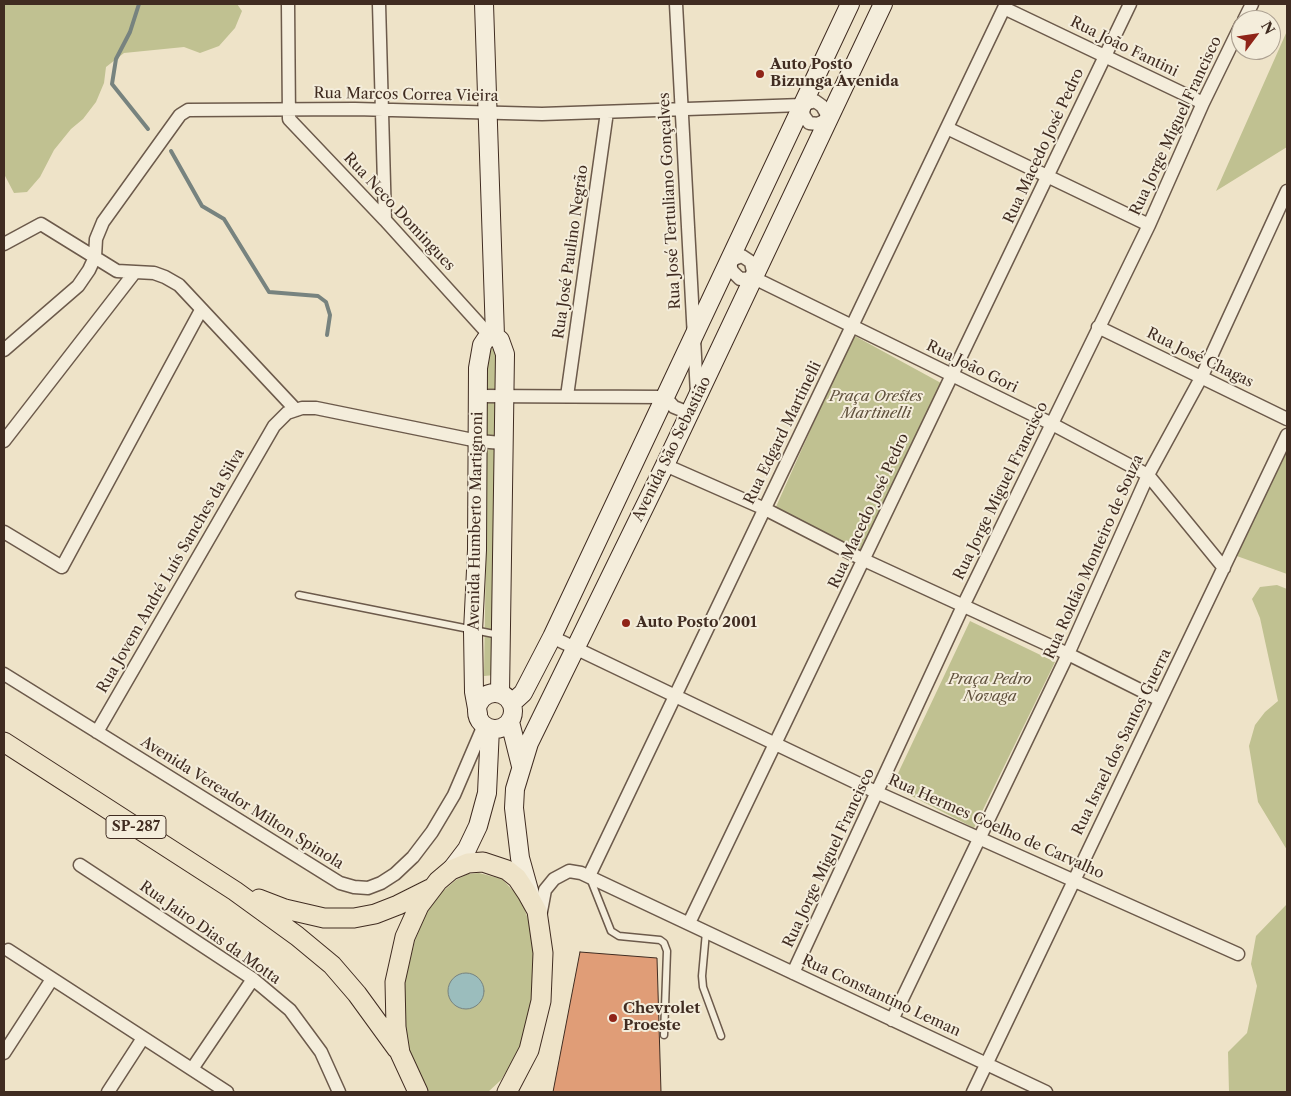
<!DOCTYPE html>
<meta charset="utf-8">
<style>
body{margin:0}
#map{position:relative;width:1291px;height:1096px;overflow:hidden;background:#eee3c8;font-family:"Libre Caslon Text",serif}
canvas{display:block}
.frame{position:absolute;inset:0;border:5px solid #402c21;pointer-events:none}
.north{position:absolute;left:1231px;top:10px;width:50px;height:50px;box-sizing:border-box;background:#f4eddb;border:1px solid #aca091;border-radius:50%;rotate:59deg;font-size:14px;font-weight:700;line-height:20px;text-align:center;color:#402c21}
.north::after{content:'';display:block;margin:auto;width:18px;height:22px;background:#8f2418;clip-path:polygon(50% 0,100% 100%,50% 72%,0 100%)}
</style>
<div id="map">
<canvas width="1291" height="1096"></canvas>
<div class="frame"></div>
<div class="north">N</div>
</div>
<script>
const ctx = document.querySelector('canvas').getContext('2d');
ctx.lineJoin = 'round';
function fillPath(path, color) {
  ctx.fillStyle = color;
  ctx.fill(path, 'evenodd');
}
function shape(rows) {
  const path = new Path2D();
  for (const r of rows) {
    if (r.length === 3) {
      path.moveTo(r[0] + r[2], r[1]);
      path.arc(r[0], r[1], r[2], 0, 2 * Math.PI);
      continue;
    }
    path.moveTo(r[0], r[1]);
    for (let i = 2; i < r.length; i += 2) path.lineTo(r[i], r[i + 1]);
  }
  return path;
}
function strokePath(path, color, width, dash) {
  ctx.strokeStyle = color;
  ctx.lineWidth = width;
  ctx.lineCap = dash ? 'butt' : 'round';
  ctx.setLineDash(dash || []);
  ctx.stroke(path);
}
function drawText(font, color, halo, rows, align = 'center') {
  ctx.font = font + ' "Libre Caslon Text",serif';
  ctx.lineWidth = 4;
  ctx.setLineDash([]);
  ctx.textBaseline = 'middle';
  ctx.strokeStyle = halo;
  ctx.fillStyle = color;
  for (const [text, x, y, turn = 0] of rows) {
    ctx.save();
    ctx.translate(x, y);
    ctx.rotate((+turn || 0) * Math.PI / 180);
    ctx.textAlign = isNaN(turn) ? turn : align;
    if (halo) ctx.strokeText(text, 0, 0);
    ctx.fillText(text, 0, 0);
    ctx.restore();
  }
}
fillPath(shape([
 [4,4,237,4,242,11,235,28,219,46,200,53,184,47,124,53,106,67,104,83,96,102,83,119,71,129,54,150,40,177,27,192,14,193,4,174],
 [1287,31,1287,147,1216,191],
 [853,335,941,383,861,552,775,509],
 [488,348,494,349,496,354,495,675,484,676,486,549,484,353],
 [1287,444,1287,574,1234,555],
 [1277,585,1287,589,1287,850,1258,802,1249,746,1255,725,1265,712,1278,701,1260,618,1252,599,1260,587],
 [970,621,1055,662,974,828,892,786],
 [479,873,502,879,521,899,529,922,535,953,534,997,523,1045,501,1080,488,1092,429,1092,410,1055,405,1023,405,982,415,940,426,914,442,892,456,880,468,874],
 [1287,904,1287,1092,1229,1092,1228,1052,1247,1033,1257,986,1251,964,1256,936]
]), '#c0c191');
const water = shape([
 [466,991,18]
]);
fillPath(water, '#9bbdbd');
strokePath(water, '#77837f', 1);
strokePath(shape([
 [139,4,130,32,116,59,112,84,148,129],
 [171,151,202,206,224,219,269,292,318,296,326,302,330,315,327,335]
]), '#77837f', 4);
const building = shape([
 [580,952,657,958,661,1092,553,1092,580,952]
]);
fillPath(building, '#e09d77');
strokePath(building, '#402c21', 1);
const lane = shape([
 [299,595,499,635],
 [590,878,611,931,619,936,660,940,664,943,667,951,664,1035],
 [706,932,702,976,703,987,721,1036]
]);
const street = shape([
 [288,4,289,119,385,220,491,337],
 [379,4,385,220],
 [676,4,697,394],
 [1004,8,1203,103],
 [1244,20,1252,4],
 [947,128,1149,225],
 [4,244,41,224,117,271,154,273,165,277,179,285,296,410],
 [742,256,751,262,754,278,740,279,732,271,729,261,742,256],
 [754,278,1052,424,1148,475,1224,568],
 [1098,327,1287,419],
 [4,350,78,286,89,270,95,257,96,239,103,222,180,115,188,110,355,109,542,114,802,105,815,101,822,106,829,118,818,124,809,123,804,116,802,105],
 [478,396,665,397,674,407,689,413],
 [567,396,607,112],
 [4,441,135,272],
 [665,465,765,509,864,560,1068,654,1160,700],
 [4,532,62,567,201,310],
 [552,637,878,793,1238,954],
 [4,674,340,883,354,887,368,888,381,883,395,874,413,857,432,832,454,795,484,725],
 [97,732,274,426,287,413,302,408,316,408,478,441,502,443],
 [80,865,253,979,290,1010,321,1052,339,1092],
 [589,876,1006,4],
 [540,917,545,890,554,879,569,871,581,873,1046,1092],
 [689,923,1130,4],
 [8,950,227,1092],
 [793,973,963,606,1149,225,1203,103,1241,25],
 [892,1020,1068,654,1148,475,1202,376,1287,191],
 [4,1053,52,979],
 [192,1069,253,979],
 [108,1092,143,1038],
 [973,1092,1287,435]
]);
const secondary = shape([
 [484,4,495,336],
 [495,336,500,340,505,354,500,693],
 [495,711,18],
 [512,703,523,693,552,637,850,4],
 [478,714,474,692,473,631,477,550,478,368,482,345,486,339,495,336],
 [510,722,521,766],
 [451,870,467,849,478,826,487,793,490,728],
 [530,894,520,858,514,808,515,789,529,743,665,465,883,4]
]);
const primary = shape([
 [4,742,235,891,297,936,332,965,357,994,397,1049],
 [259,899,285,909,324,918,354,918,375,914,398,905,430,889],
 [418,1092,400,1053,396,1027,395,982,405,937,419,906,438,881,451,870,468,863,483,862,507,870,517,878,527,893,537,911,543,953,541,1001,529,1050,507,1092]
]);
strokePath(lane, '#6c5a4b', 9);
strokePath(street, '#6c5a4b', 15);
strokePath(secondary, '#402c21', 20);
strokePath(primary, '#402c21', 21);
strokePath(lane, '#f4eddb', 6);
strokePath(street, '#f4eddb', 12);
strokePath(secondary, '#f4eddb', 18);
strokePath(primary, '#eee3c8', 19);
for (const [x, y, r, color] of [
 [760,74,5,"#8f2418"],
 [626,623,5,"#8f2418"],
 [613,1018,5,"#8f2418"]
]) {
  const dot = new Path2D();
  dot.arc(x, y, r, 0, 2 * Math.PI);
  ctx.fillStyle = color;
  ctx.fill(dot);
  strokePath(dot, '#f4eddb', 2);
}
for (const [x, y, w] of [
 [136,827,60]
]) {
  const box = new Path2D();
  box.roundRect(x - w / 2, y - 11.5, w, 23, 4);
  ctx.fillStyle = '#f4eddb';
  ctx.fill(box);
  strokePath(box, '#402c21', 1);
}
drawText('bold 14px', '#402c21', null, [
 ["SP-287",136,827]
]);
drawText('15px', '#402c21', '#f4eddb', [
 ["Rua João Fantini",1124,47,26],
 ["Rua Marcos Correa Vieira",406,95,1],
 ["Rua Jorge Miguel Francisco",1176,126,-65],
 ["Rua Macedo José Pedro",1044,146,-65],
 ["Rua José Tertuliano Gonçalves",670,201,-93],
 ["Rua Neco Domingues",399,212,47],
 ["Rua José Paulino Negrão",571,252,-82],
 ["Rua José Chagas",1200,358,26],
 ["Rua João Gori",972,367,26],
 ["Rua Edgard Martinelli",783,433,-64],
 ["Avenida São Sebastião",672,449,-64],
 ["Rua Jorge Miguel Francisco",1001,491,-64],
 ["Rua Macedo José Pedro",869,511,-65],
 ["Avenida Humberto Martignoni",476,521,-89],
 ["Rua Roldão Monteiro de Souza",1094,557,-66],
 ["Rua Jovem André Luís Sanches da Silva",171,571,-60],
 ["Rua Israel dos Santos Guerra",1122,742,-64],
 ["Avenida Vereador Milton Spinola",242,803,32],
 ["Rua Hermes Coelho de Carvalho",996,827,24],
 ["Rua Jorge Miguel Francisco",829,858,-65],
 ["Rua Jairo Dias da Motta",210,933,35],
 ["Rua Constantino Leman",881,996,25]
]);
drawText('bold 15px', '#402c21', '#f4eddb', [
 ["Auto Posto",770,65],
 ["Bizunga Avenida",770,82],
 ["Auto Posto 2001",636,623],
 ["Chevrolet",623,1009],
 ["Proeste",623,1026]
], 'left');
drawText('italic 15px', '#60513d', '#f4eddb', [
 ["Praça Orestes",876,397],
 ["Martinelli",876,414],
 ["Praça Pedro",990,680],
 ["Novaga",990,697]
]);
</script>
